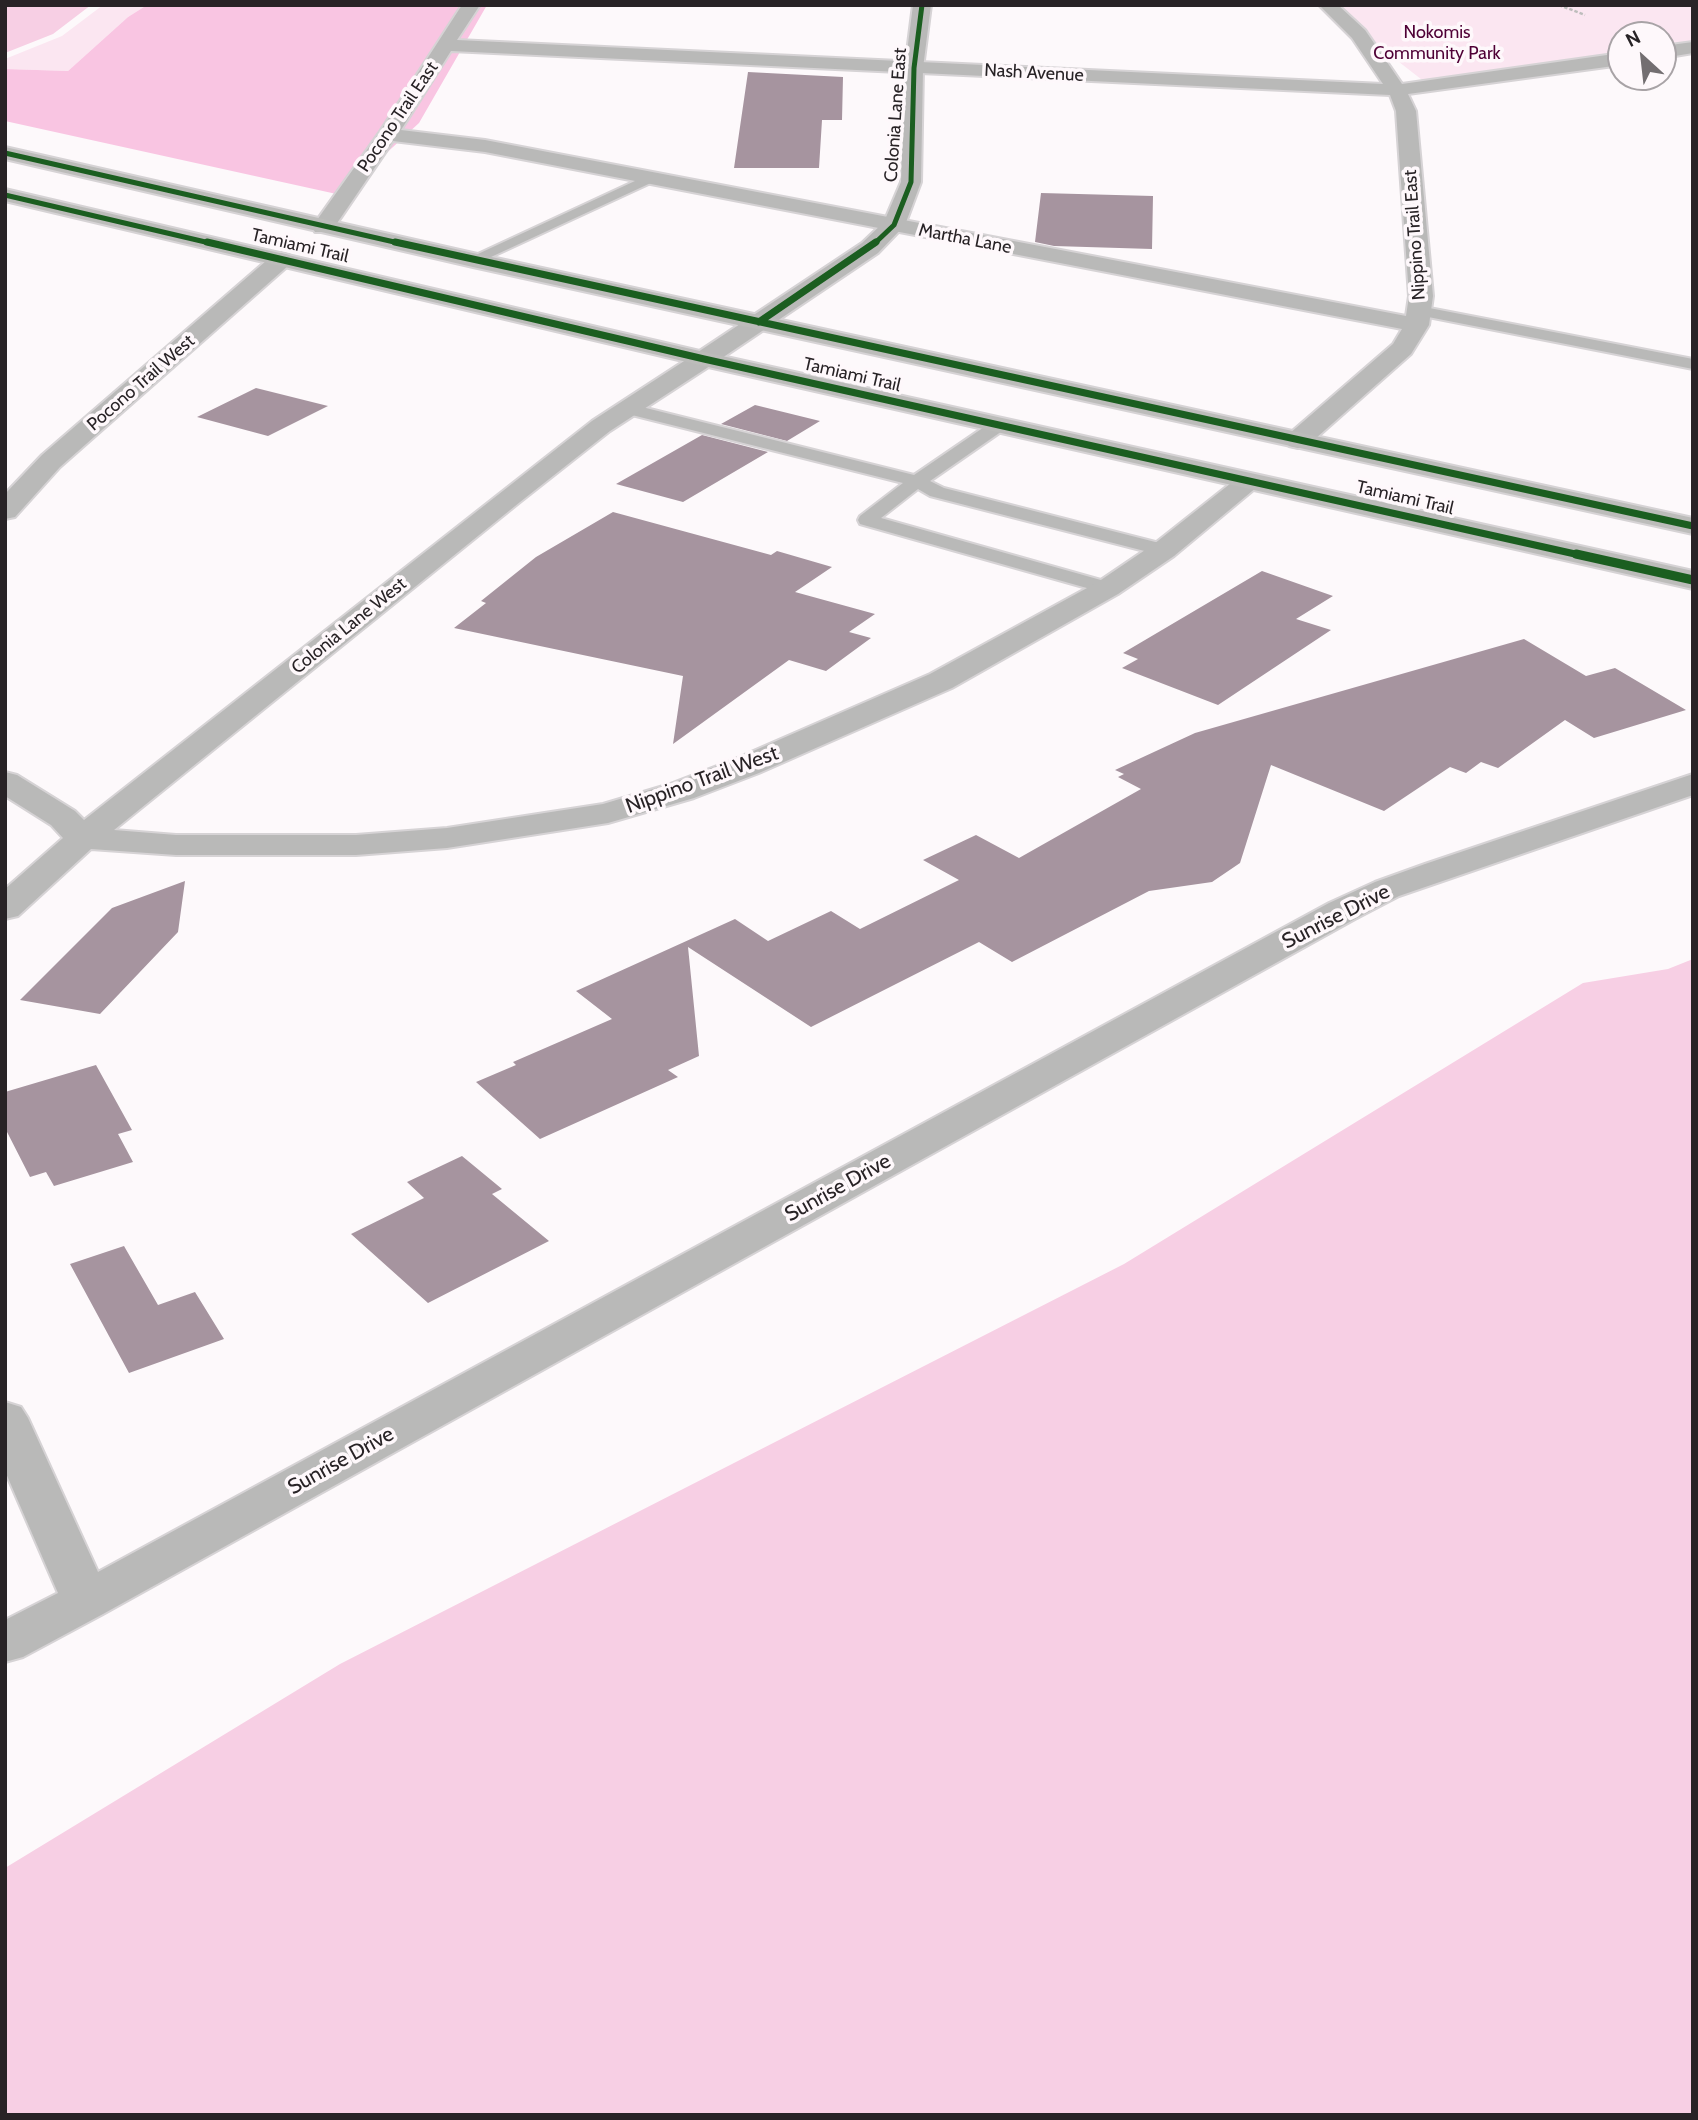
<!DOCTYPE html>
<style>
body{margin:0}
#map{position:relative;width:1698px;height:2120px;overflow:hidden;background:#fdf9fb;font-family:Cabin,sans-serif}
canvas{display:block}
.frame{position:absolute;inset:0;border:7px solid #282326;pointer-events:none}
.north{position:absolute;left:1607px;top:21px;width:70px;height:70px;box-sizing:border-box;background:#fef8fb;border:2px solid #a8a3a6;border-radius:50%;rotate:333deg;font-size:19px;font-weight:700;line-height:28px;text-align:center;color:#282326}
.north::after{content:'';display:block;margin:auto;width:24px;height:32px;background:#736e71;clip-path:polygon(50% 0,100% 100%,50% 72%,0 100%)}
</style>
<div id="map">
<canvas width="1698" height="2120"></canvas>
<div class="frame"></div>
<div class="north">N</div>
</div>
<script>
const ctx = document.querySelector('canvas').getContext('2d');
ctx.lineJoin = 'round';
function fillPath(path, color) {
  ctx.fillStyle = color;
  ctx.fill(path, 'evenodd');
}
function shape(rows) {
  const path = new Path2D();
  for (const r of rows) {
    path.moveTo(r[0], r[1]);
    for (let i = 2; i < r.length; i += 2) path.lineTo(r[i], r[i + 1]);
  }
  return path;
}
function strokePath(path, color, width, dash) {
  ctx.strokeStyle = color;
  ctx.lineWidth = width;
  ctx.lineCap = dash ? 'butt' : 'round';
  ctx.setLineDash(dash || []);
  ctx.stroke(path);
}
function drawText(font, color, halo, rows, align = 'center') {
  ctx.font = font + ' Cabin,sans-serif';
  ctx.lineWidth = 7;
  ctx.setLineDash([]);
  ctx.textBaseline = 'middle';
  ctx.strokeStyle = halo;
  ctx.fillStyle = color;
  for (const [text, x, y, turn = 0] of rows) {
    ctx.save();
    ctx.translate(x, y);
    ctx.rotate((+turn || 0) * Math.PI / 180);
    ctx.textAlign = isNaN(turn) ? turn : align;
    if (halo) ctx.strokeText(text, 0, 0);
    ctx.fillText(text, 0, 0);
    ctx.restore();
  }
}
fillPath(shape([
 [103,5,147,5,128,17,68,71,5,69,5,59,62,36],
 [1326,5,1693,5,1693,44,1663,48,1663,35,1621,35,1621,54,1426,83]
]), '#fbe6f1');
fillPath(shape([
 [147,5,487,5,419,123,341,195,5,121,5,69,68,71,128,17]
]), '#f9c5e2');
fillPath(shape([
 [5,5,91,5,53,34,5,53],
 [1693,959,1693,2115,5,2115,5,1868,340,1664,1124,1264,1583,983,1668,969]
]), '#f7cfe4');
fillPath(shape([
 [748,72,843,77,842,120,822,120,819,168,734,168],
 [1041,193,1153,196,1152,249,1054,246,1035,242],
 [256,388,328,406,268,436,197,417],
 [755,405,820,421,787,441,721,424],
 [702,435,768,452,683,502,616,484],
 [613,512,771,555,777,551,832,567,795,592,875,614,849,632,871,638,826,671,789,660,673,744,683,676,454,628,486,603,481,601,536,557],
 [1262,571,1333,596,1296,619,1331,630,1218,705,1122,668,1138,659,1123,653],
 [1524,639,1586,676,1615,668,1686,710,1594,738,1565,720,1498,768,1481,762,1466,773,1450,767,1384,811,1271,765,1240,863,1212,882,1149,891,1012,962,979,942,811,1027,688,947,699,1056,668,1070,678,1077,540,1139,476,1082,516,1065,513,1062,612,1019,576,991,735,919,768,941,831,911,860,929,959,880,923,860,976,835,1019,858,1141,789,1118,777,1124,774,1115,770,1195,733],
 [185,881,178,932,100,1014,20,1000,112,908],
 [96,1065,132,1130,118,1134,133,1162,54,1186,46,1172,30,1177,5,1128,5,1092],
 [462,1156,502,1189,492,1194,549,1241,428,1303,351,1234,424,1198,407,1182],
 [124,1246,158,1305,195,1292,224,1339,129,1373,70,1264]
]), '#a6949f');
const service = shape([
 [650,174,657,178,655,181,478,263,468,263,465,260,650,174],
 [1419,306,1693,359,1693,369,1413,314,1411,311,1413,308,1419,306],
 [626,403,914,475,993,421,1005,421,1008,425,1005,429,930,481,944,488,1171,546,1174,550,1164,556,930,496,918,489,881,518,1115,584,1118,588,1115,592,1108,594,1101,592,860,524,858,520,860,516,903,483,620,412,617,408,626,403]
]);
const minor = shape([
 [462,5,480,5,457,40,1383,84,1352,38,1319,5,1338,5,1365,30,1402,84,1621,53,1621,65,1408,94,1416,111,1433,296,1429,325,1411,354,1307,446,1298,448,1289,446,1285,440,1289,434,1393,344,1402,329,485,152,393,141,331,232,315,232,312,227,379,133,462,5],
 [451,51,1390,95,1396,111,1409,296,1406,316,485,140,401,130,451,51],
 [1693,42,1693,53,1663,58,1663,46,1693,42],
 [281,253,289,255,292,260,289,265,60,467,15,517,5,519,5,494,42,455,273,255,281,253],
 [704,352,713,354,716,359,713,364,610,431,520,502,114,830,176,835,356,835,447,828,603,804,670,784,735,759,930,674,1098,582,1154,544,1240,476,1250,474,1260,476,1263,482,1174,556,1118,594,952,688,759,773,694,798,608,823,447,848,356,855,176,855,91,849,18,916,5,919,5,889,63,838,51,825,5,796,5,772,17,775,75,811,84,820,592,421,695,354,704,352],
 [1693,774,1693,795,1399,896,1355,919,103,1614,23,1657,5,1662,5,1620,58,1593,5,1471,5,1402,21,1407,28,1418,98,1572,1329,903,1375,882,1425,864,1693,774]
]);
const tertiary = shape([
 [913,5,931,5,923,68,921,182,905,225,878,253,713,364,704,366,695,364,692,359,695,354,862,243,884,222,901,182,905,68,913,5]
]);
const primary = shape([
 [5,147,473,253,1693,518,1693,534,473,267,5,159,5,147],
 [5,189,704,352,1693,571,1693,589,704,366,5,201,5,189]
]);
strokePath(service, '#d6d3d5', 4);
strokePath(minor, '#d6d3d5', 4);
strokePath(tertiary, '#d6d3d5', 4);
strokePath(primary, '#d6d3d5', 4);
strokePath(shape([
 [1559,5,1585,15]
]), '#bdbdbc', 2.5, [3.5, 2]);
fillPath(service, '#b9b9b8');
fillPath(minor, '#b9b9b8');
fillPath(tertiary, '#b9b9b8');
fillPath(primary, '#bcbcba');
strokePath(shape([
 [5,153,403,244],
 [5,195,214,244],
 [874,244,894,225,911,182,914,68,922,5]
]), '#1b5e20', 5);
strokePath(shape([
 [207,242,704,359,1584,556],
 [395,242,1693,526],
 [759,322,876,242]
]), '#1b5e20', 7);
strokePath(shape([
 [1576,554,1693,580]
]), '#1b5e20', 9);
drawText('18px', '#4f0036', '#fef8fb', [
 ["Nokomis",1437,33],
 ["Community Park",1437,54]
]);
drawText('18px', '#282326', '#fef8fb', [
 ["Nash Avenue",1034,73,3],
 ["Colonia Lane East",896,115,-86],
 ["Pocono Trail East",398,117,-56],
 ["Nippino Trail East",1415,235,-94],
 ["Martha Lane",965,239,11],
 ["Tamiami Trail",300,246,13],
 ["Tamiami Trail",852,375,13],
 ["Pocono Trail West",141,383,-41],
 ["Tamiami Trail",1405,498,13],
 ["Colonia Lane West",349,626,-39]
]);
drawText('21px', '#282326', '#fef8fb', [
 ["Nippino Trail West",702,780,-20],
 ["Sunrise Drive",1336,917,-27],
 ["Sunrise Drive",838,1188,-29],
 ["Sunrise Drive",341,1461,-29]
]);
</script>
